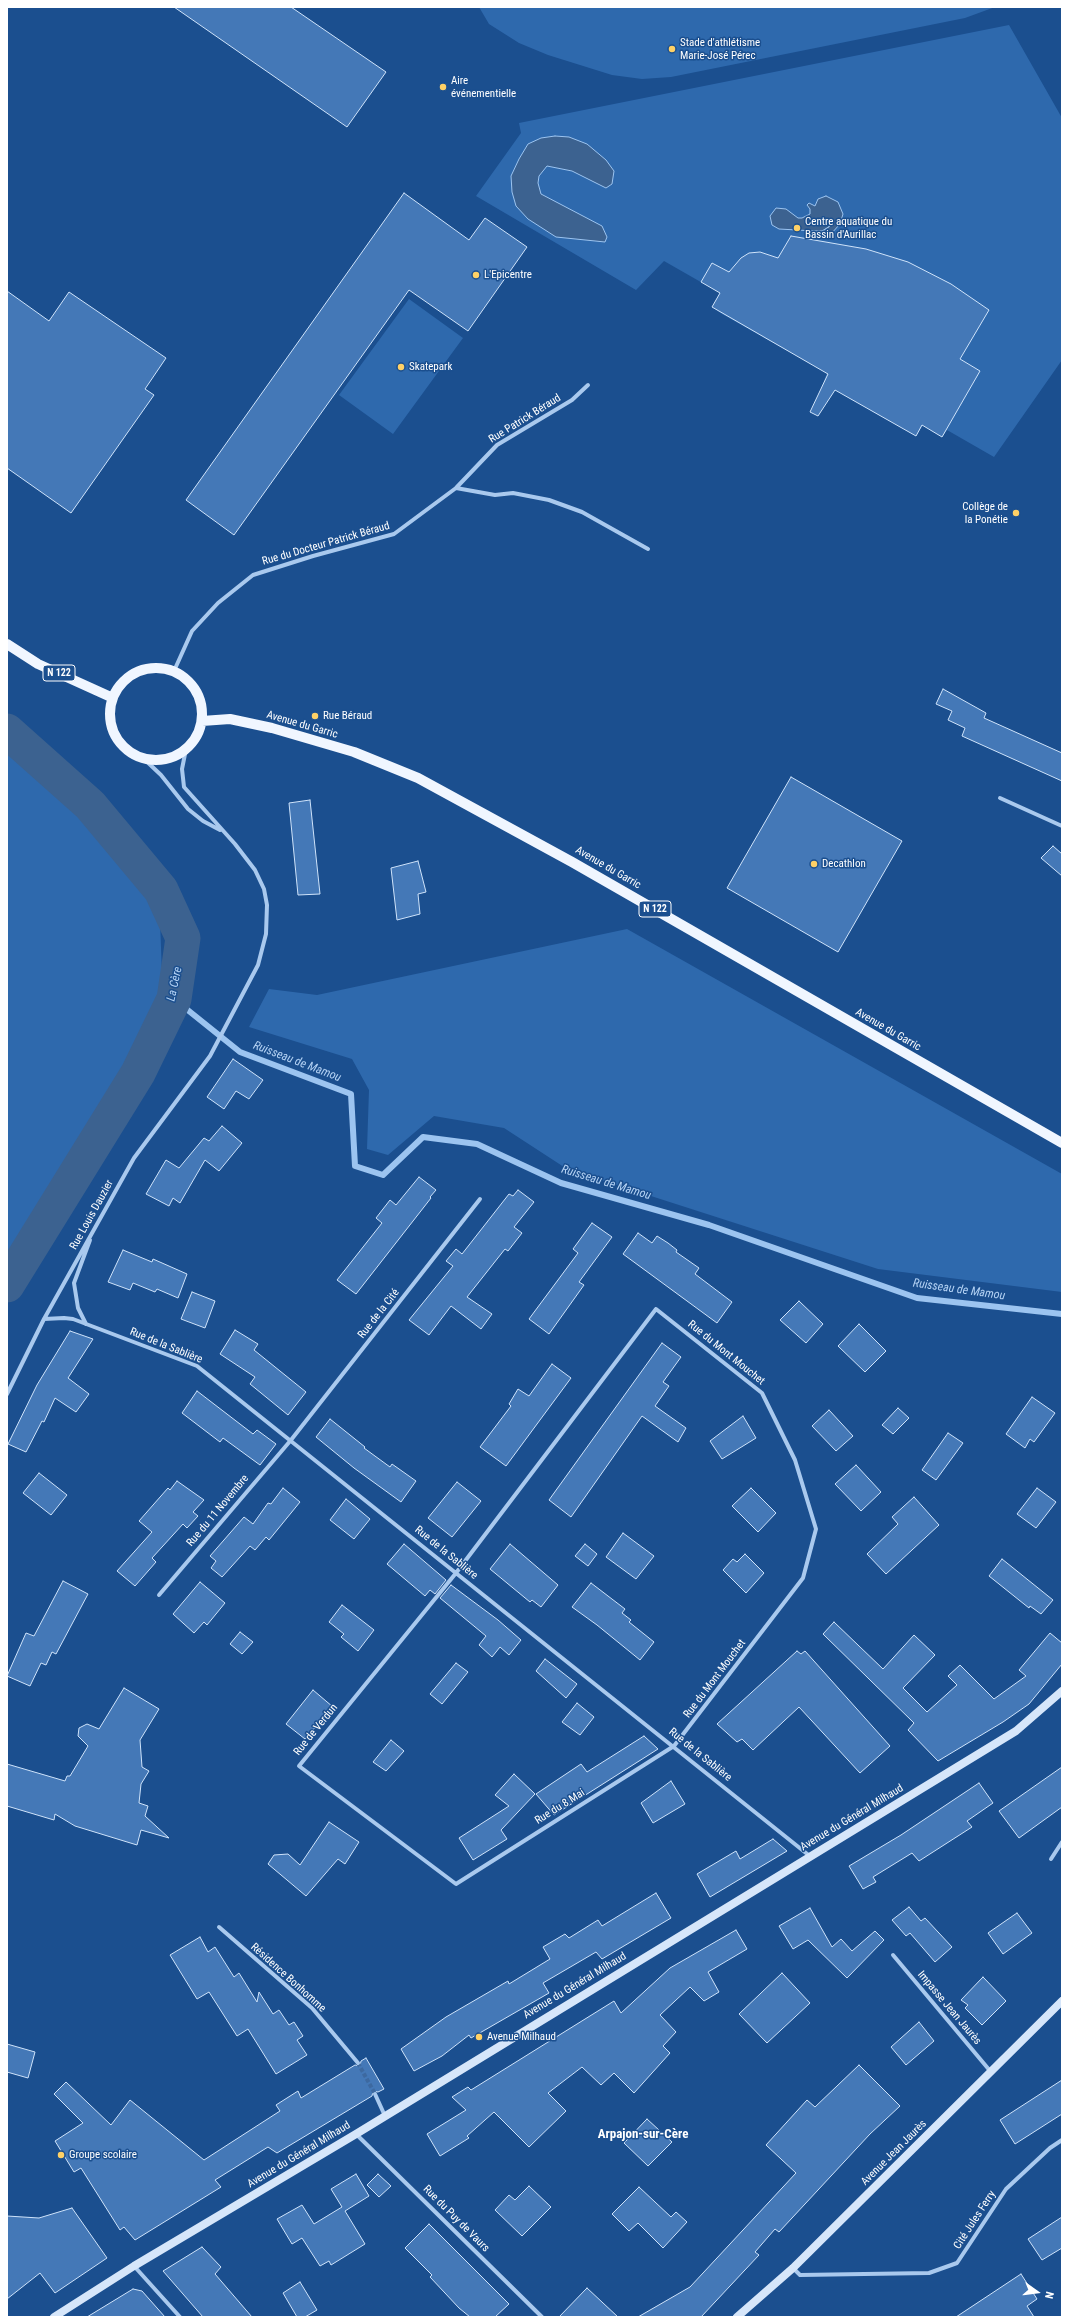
<!DOCTYPE html>
<meta charset="utf-8">
<style>
body{margin:0}
#map{position:relative;width:1069px;height:2324px;overflow:hidden;background:#1b4f8f;font-family:"Roboto Condensed",sans-serif}
canvas{display:block}
.frame{position:absolute;inset:0;border:8px solid #fff;pointer-events:none}
.north{position:absolute;left:1017px;top:2272px;width:40px;height:40px;-webkit-text-stroke:3px #1b4f8f;paint-order:stroke;rotate:104deg;font-size:11px;font-weight:700;line-height:16px;text-align:center;color:#fff}
.north::after{content:'';display:block;margin:auto;width:14px;height:18px;background:#fff;clip-path:polygon(50% 0,100% 100%,50% 72%,0 100%)}
</style>
<div id="map">
<canvas width="1069" height="2324"></canvas>
<div class="frame"></div>
<div class="north">N</div>
</div>
<script>
const ctx = document.querySelector('canvas').getContext('2d');
ctx.lineJoin = 'round';
function fillPath(path, color) {
  ctx.fillStyle = color;
  ctx.fill(path, 'evenodd');
}
function shape(rows) {
  const path = new Path2D();
  for (const r of rows) {
    if (r.length === 3) {
      path.moveTo(r[0] + r[2], r[1]);
      path.arc(r[0], r[1], r[2], 0, 2 * Math.PI);
      continue;
    }
    path.moveTo(r[0], r[1]);
    for (let i = 2; i < r.length; i += 2) path.lineTo(r[i], r[i + 1]);
  }
  return path;
}
function strokePath(path, color, width, dash) {
  ctx.strokeStyle = color;
  ctx.lineWidth = width;
  ctx.lineCap = dash ? 'butt' : 'round';
  ctx.setLineDash(dash || []);
  ctx.stroke(path);
}
function drawText(font, color, halo, rows, align = 'center') {
  ctx.font = font + ' "Roboto Condensed",sans-serif';
  ctx.lineWidth = 3;
  ctx.setLineDash([]);
  ctx.textBaseline = 'middle';
  ctx.strokeStyle = halo;
  ctx.fillStyle = color;
  for (const [text, x, y, turn = 0] of rows) {
    ctx.save();
    ctx.translate(x, y);
    ctx.rotate((+turn || 0) * Math.PI / 180);
    ctx.textAlign = isNaN(turn) ? turn : align;
    if (halo) ctx.strokeText(text, 0, 0);
    ctx.fillText(text, 0, 0);
    ctx.restore();
  }
}
fillPath(shape([
 [479,7,995,7,965,18,671,77,642,79,612,75,548,55,519,43,489,24],
 [1009,25,1062,118,1062,360,994,457,947,430,942,437,923,425,916,436,835,390,832,395,821,389,827,373,722,314,712,307,720,293,664,261,636,290,476,196,521,133,519,123],
 [409,299,463,338,393,434,339,395],
 [7,740,67,796,159,893,163,1002,101,1118,7,1275],
 [627,929,1062,1174,1062,1292,878,1269,567,1169,504,1128,434,1116,388,1155,367,1149,369,1090,352,1059,249,1027,269,989,317,995]
]), '#2e69ad');
const water = shape([
 [555,136,569,137,587,144,606,160,614,171,612,184,606,188,572,171,547,166,539,176,538,183,541,194,602,226,607,237,605,242,556,237,528,219,516,206,512,192,511,176,519,159,528,144,541,138,555,136],
 [826,196,838,202,843,214,840,224,830,235,823,231,830,226,822,231,815,231,779,229,772,225,770,216,776,208,786,209,798,218,802,218,810,214,810,209,807,205,809,203,815,206,818,199,826,196]
]);
fillPath(water, '#3c6290');
strokePath(water, '#9cc4f0', 1);
strokePath(shape([
 [174,999,240,1052,351,1094,355,1166,383,1175,423,1137,477,1144,561,1183,709,1225,917,1298,1062,1314]
]), '#9cc4f0', 6);
strokePath(shape([
 [7,731,90,805,161,890,183,938,174,999,138,1073,7,1285]
]), '#3c6290', 35);
const building = shape([
 [174,7,291,7,386,72,347,127,174,7],
 [404,193,469,240,485,218,527,247,468,331,409,290,234,535,186,500,404,193],
 [791,236,866,249,908,262,951,284,989,310,960,359,980,371,942,437,922,425,916,436,835,390,818,416,810,412,828,374,712,307,720,293,701,282,712,263,729,272,741,258,749,253,760,252,778,258,791,236],
 [7,291,49,321,69,292,166,358,145,389,154,395,71,513,7,468,7,291],
 [943,689,986,713,984,718,1062,753,1062,781,962,736,965,728,948,720,952,711,936,704,943,689],
 [791,777,902,841,838,952,727,888,791,777],
 [310,800,320,894,298,895,289,803,310,800],
 [1053,846,1062,854,1062,876,1041,858,1053,846],
 [418,861,426,892,418,894,420,914,397,920,391,868,418,861],
 [233,1059,263,1080,249,1099,236,1091,224,1109,207,1097,233,1059],
 [222,1126,242,1143,219,1171,205,1160,180,1203,173,1198,169,1206,146,1194,166,1160,179,1168,204,1138,209,1141,222,1126],
 [419,1177,436,1190,430,1197,431,1198,356,1294,337,1280,382,1223,376,1218,390,1200,396,1205,419,1177],
 [518,1190,534,1202,514,1227,522,1233,508,1251,505,1249,467,1297,492,1314,481,1329,451,1306,429,1335,409,1320,453,1266,446,1261,456,1249,462,1254,509,1194,513,1196,518,1190],
 [592,1223,612,1237,579,1282,584,1285,549,1334,529,1319,578,1253,573,1249,592,1223],
 [638,1233,652,1243,657,1236,668,1243,677,1250,676,1252,699,1268,695,1274,732,1302,717,1323,623,1254,638,1233],
 [123,1250,152,1262,153,1259,187,1274,178,1298,157,1289,155,1292,133,1283,130,1290,108,1282,123,1250],
 [192,1292,215,1301,205,1328,181,1319,192,1292],
 [799,1301,823,1324,806,1343,780,1320,799,1301],
 [859,1324,886,1351,865,1372,838,1346,859,1324],
 [235,1330,258,1344,254,1350,306,1392,288,1415,250,1384,255,1377,220,1354,235,1330],
 [70,1331,93,1339,68,1378,89,1394,76,1412,55,1398,44,1422,42,1421,26,1452,8,1444,37,1385,70,1331],
 [662,1343,681,1357,663,1382,669,1386,655,1406,686,1428,678,1442,642,1416,571,1517,549,1500,662,1343],
 [552,1364,571,1378,506,1466,480,1447,511,1406,509,1404,518,1389,529,1396,552,1364],
 [197,1391,253,1434,257,1430,276,1444,260,1465,223,1438,220,1442,182,1413,197,1391],
 [1032,1397,1055,1413,1034,1442,1030,1439,1025,1448,1006,1434,1032,1397],
 [898,1408,909,1418,893,1434,882,1425,898,1408],
 [829,1410,853,1436,836,1451,812,1426,829,1410],
 [743,1416,756,1438,722,1459,710,1441,743,1416],
 [330,1419,365,1447,364,1448,390,1467,392,1464,416,1481,401,1502,354,1468,316,1437,330,1419],
 [948,1433,963,1443,936,1480,922,1470,948,1433],
 [856,1465,881,1492,861,1511,835,1484,856,1465],
 [39,1473,67,1495,51,1515,23,1493,39,1473],
 [177,1481,204,1500,193,1512,198,1516,187,1528,183,1524,152,1558,156,1562,135,1586,117,1571,152,1532,139,1521,168,1488,170,1490,177,1481],
 [457,1482,481,1501,452,1537,428,1518,457,1482],
 [283,1488,300,1502,269,1540,266,1537,255,1550,250,1546,222,1577,211,1568,216,1561,210,1556,244,1517,253,1524,268,1503,271,1504,283,1488],
 [751,1488,776,1513,758,1532,732,1506,751,1488],
 [1037,1488,1056,1502,1036,1528,1017,1514,1037,1488],
 [914,1497,939,1525,886,1574,867,1554,898,1524,892,1517,914,1497],
 [346,1499,370,1519,354,1539,330,1520,346,1499],
 [623,1533,654,1556,636,1579,606,1557,623,1533],
 [404,1544,446,1580,435,1594,430,1590,425,1596,387,1564,404,1544],
 [510,1544,558,1585,541,1607,532,1600,530,1602,490,1569,510,1544],
 [585,1544,597,1554,588,1566,575,1556,585,1544],
 [745,1554,764,1573,746,1593,723,1570,733,1559,737,1562,745,1554],
 [1002,1559,1053,1600,1041,1614,1030,1606,1029,1608,989,1576,1002,1559],
 [63,1581,88,1594,56,1654,52,1652,46,1665,41,1663,30,1686,7,1676,26,1633,34,1636,63,1581],
 [200,1582,225,1603,207,1625,204,1622,194,1633,173,1614,200,1582],
 [591,1583,625,1609,622,1613,631,1620,629,1622,654,1642,640,1660,597,1625,572,1607,591,1583],
 [451,1585,498,1620,521,1640,509,1655,500,1647,492,1657,479,1645,486,1636,440,1598,451,1585],
 [342,1605,374,1630,358,1651,341,1637,344,1634,329,1622,342,1605],
 [834,1622,883,1669,914,1635,935,1655,903,1688,927,1712,957,1685,948,1676,960,1665,994,1699,1026,1676,1019,1670,1050,1633,1062,1643,1062,1664,1029,1704,1003,1722,938,1761,908,1730,914,1723,823,1634,834,1622],
 [240,1632,253,1642,242,1654,230,1644,240,1632],
 [797,1651,801,1654,805,1651,890,1746,860,1773,799,1707,753,1750,742,1739,737,1742,717,1724,797,1651],
 [545,1659,577,1684,566,1698,536,1671,545,1659],
 [456,1663,468,1672,442,1704,430,1694,456,1663],
 [124,1688,159,1709,140,1740,142,1767,149,1771,141,1784,139,1803,148,1806,145,1816,169,1838,141,1830,137,1845,75,1826,55,1814,54,1820,7,1806,7,1764,65,1781,67,1776,70,1776,88,1746,78,1736,79,1728,87,1724,99,1729,124,1688],
 [313,1690,333,1707,305,1739,286,1724,313,1690],
 [577,1703,594,1717,580,1735,562,1722,577,1703],
 [644,1736,658,1749,554,1815,536,1794,581,1764,587,1772,644,1736],
 [391,1740,404,1751,386,1771,373,1762,391,1740],
 [1062,1767,1062,1807,1019,1838,999,1811,1062,1767],
 [514,1774,535,1794,501,1830,507,1839,473,1860,459,1838,509,1806,495,1795,514,1774],
 [671,1781,685,1804,653,1823,641,1803,671,1781],
 [979,1783,993,1803,967,1821,972,1827,919,1861,912,1853,873,1877,876,1882,863,1889,849,1866,901,1835,979,1783],
 [329,1822,359,1842,345,1864,338,1859,306,1896,268,1864,274,1855,288,1854,300,1865,329,1822],
 [773,1839,787,1851,710,1897,697,1874,736,1851,740,1859,773,1839],
 [656,1893,671,1918,602,1959,596,1952,543,1983,549,1993,471,2038,469,2035,442,2056,414,2071,401,2049,446,2017,508,1981,509,1984,550,1959,543,1947,565,1934,569,1938,598,1920,602,1926,656,1893],
 [909,1907,921,1921,925,1918,952,1947,935,1962,910,1933,906,1936,892,1920,909,1907],
 [810,1908,832,1947,841,1939,852,1951,875,1931,884,1940,847,1978,808,1940,793,1949,779,1926,810,1908],
 [1017,1913,1032,1933,1003,1954,988,1933,1017,1913],
 [736,1930,747,1949,708,1972,719,1992,704,2001,690,1987,660,2015,676,2032,663,2046,670,2053,634,2093,614,2073,601,2085,582,2067,548,2093,566,2111,529,2147,494,2112,467,2136,469,2138,440,2156,427,2134,466,2110,452,2097,468,2087,471,2090,614,2001,621,2013,670,1968,736,1930],
 [200,1937,208,1952,215,1947,234,1977,239,1973,257,2002,259,1992,273,2014,279,2010,289,2025,294,2022,303,2036,297,2040,307,2055,276,2074,248,2029,237,2036,209,1992,197,1999,170,1955,200,1937],
 [782,1973,810,2003,767,2043,739,2014,782,1973],
 [983,1977,1006,2001,982,2025,965,2008,968,2005,961,2000,983,1977],
 [919,2022,934,2041,906,2065,891,2047,919,2022],
 [7,2044,35,2052,28,2078,7,2072,7,2044],
 [366,2058,384,2089,378,2092,373,2091,372,2096,277,2153,268,2147,215,2180,221,2187,135,2240,124,2227,120,2230,81,2168,74,2172,55,2141,83,2123,54,2094,66,2082,111,2125,130,2100,204,2160,280,2111,276,2105,298,2091,301,2098,355,2065,360,2066,361,2061,366,2058],
 [859,2065,900,2106,870,2134,779,2232,775,2229,755,2252,759,2255,701,2317,638,2317,690,2287,796,2173,766,2145,807,2100,815,2107,859,2065],
 [1062,2080,1062,2114,1015,2144,1000,2120,1062,2080],
 [647,2119,672,2142,648,2166,624,2143,647,2119],
 [356,2174,369,2196,345,2211,365,2244,331,2265,329,2261,320,2266,302,2238,292,2244,277,2219,302,2205,314,2224,342,2207,331,2189,356,2174],
 [378,2174,391,2186,379,2197,367,2185,378,2174],
 [529,2186,551,2207,522,2236,495,2210,509,2195,515,2200,529,2186],
 [639,2187,671,2217,676,2212,687,2222,663,2248,638,2223,629,2231,612,2214,639,2187],
 [72,2208,107,2258,55,2293,40,2273,7,2299,7,2216,39,2218,72,2208],
 [1062,2217,1062,2248,1042,2260,1028,2239,1062,2217],
 [429,2224,509,2304,495,2317,470,2317,459,2308,430,2277,432,2275,405,2248,429,2224],
 [202,2247,221,2267,215,2274,252,2317,203,2317,163,2271,202,2247],
 [1021,2274,1037,2299,1027,2306,1034,2317,956,2317,1021,2274],
 [300,2282,317,2310,305,2317,297,2317,283,2293,300,2282],
 [587,2288,618,2317,559,2317,587,2288],
 [133,2289,142,2291,165,2317,87,2317,133,2289]
]);
fillPath(building, '#4478b7');
strokePath(building, '#cfe3fa', 1);
strokePath(shape([
 [358,2063,375,2094]
]), '#3d69a0', 4, [4, 2]);
strokePath(shape([
 [456,488,495,495,513,493,549,500,582,512,648,549],
 [174,671,192,631,218,603,253,575,313,556,394,534,456,488,497,445,572,400,588,385],
 [143,758,161,775,188,809,203,821,220,830],
 [1000,798,1062,826],
 [656,1309,762,1393,795,1460,816,1529,803,1578,674,1746,456,1884,299,1766,456,1573,656,1309],
 [44,1319,64,1318,73,1319,197,1366,811,1857],
 [86,1324,78,1308,74,1283,90,1240],
 [7,1394,44,1319,134,1158,210,1056,258,965,266,934,267,905,264,889,255,870,235,844,184,787,182,769,186,749],
 [159,1595,291,1440,480,1199],
 [1051,1859,1062,1842],
 [219,1927,312,2008,358,2063],
 [893,1955,991,2072],
 [375,2094,385,2116],
 [356,2134,542,2317],
 [134,2266,180,2317],
 [793,2268,800,2275,929,2273,957,2263,1006,2189,1050,2148,1062,2140]
]), '#a9c9ee', 4);
strokePath(shape([
 [54,2317,134,2266,356,2134,1016,1731,1062,1691],
 [737,2317,793,2268,1062,2001]
]), '#d6e6fa', 8);
strokePath(shape([
 [7,644,38,664,113,698],
 [156,714,46],
 [202,721,230,719,272,728,354,752,418,778,572,862,1062,1143]
]), '#f0f6ff', 10);
for (const [x, y, r, color] of [
 [672,49,4,"#ffd166"],
 [443,87,4,"#ffd166"],
 [797,228,4,"#ffd166"],
 [476,275,4,"#ffd166"],
 [401,367,4,"#ffd166"],
 [1016,513,4,"#ffd166"],
 [315,716,4,"#ffd166"],
 [814,864,4,"#ffd166"],
 [479,2037,4,"#ffd166"],
 [61,2155,4,"#ffd166"]
]) {
  const dot = new Path2D();
  dot.arc(x, y, r, 0, 2 * Math.PI);
  ctx.fillStyle = color;
  ctx.fill(dot);
  strokePath(dot, '#1b4f8f', 1.5);
}
for (const [x, y, w] of [
 [59,673,32],
 [655,909,32]
]) {
  const box = new Path2D();
  box.roundRect(x - w / 2, y - 8, w, 16, 3);
  ctx.fillStyle = '#1b4f8f';
  ctx.fill(box);
  strokePath(box, '#fff', 1);
}
drawText('bold 10px', '#fff', null, [
 ["N 122",59,673],
 ["N 122",655,909]
]);
drawText('11px', '#fff', '#1b4f8f', [
 ["Stade d'athlétisme",680,43],
 ["Marie-José Pérec",680,56],
 ["Aire",451,81],
 ["événementielle",451,94],
 ["Centre aquatique du",805,222],
 ["Bassin d'Aurillac",805,235],
 ["L'Epicentre",484,275],
 ["Skatepark",409,367],
 ["Collège de",1008,507,"right"],
 ["la Ponétie",1008,520,"right"],
 ["Rue Béraud",323,716],
 ["Decathlon",822,864],
 ["Avenue Milhaud",487,2037],
 ["Groupe scolaire",69,2155]
], 'left');
drawText('11px', '#fff', '#1b4f8f', [
 ["Rue Patrick Béraud",525,419,-32],
 ["Rue du Docteur Patrick Béraud",326,544,-16],
 ["Avenue du Garric",302,725,16],
 ["Avenue du Garric",608,868,30],
 ["Avenue du Garric",888,1030,30],
 ["Rue Louis Dauzier",92,1215,-61],
 ["Rue de la Cité",379,1314,-52],
 ["Rue de la Sablière",166,1346,22],
 ["Rue du Mont Mouchet",726,1353,39],
 ["Rue du 11 Novembre",218,1511,-50],
 ["Rue de la Sablière",446,1553,39],
 ["Rue du Mont Mouchet",715,1679,-53],
 ["Rue de Verdun",316,1730,-51],
 ["Rue de la Sablière",700,1755,39],
 ["Rue du 8 Mai",560,1807,-32],
 ["Avenue du Général Milhaud",852,1818,-31],
 ["Résidence Bonhomme",288,1978,42],
 ["Avenue du Général Milhaud",575,1986,-31],
 ["Impasse Jean Jaurès",949,2008,50],
 ["Avenue Jean Jaurès",894,2153,-45],
 ["Avenue du Général Milhaud",299,2155,-31],
 ["Rue du Puy de Vaurs",456,2219,45],
 ["Cité Jules Ferry",975,2220,-57]
]);
drawText('italic 12px', '#b5d3f5', '#1b4f8f', [
 ["La Cère",175,984,-78],
 ["Ruisseau de Mamou",297,1062,21],
 ["Ruisseau de Mamou",606,1183,17],
 ["Ruisseau de Mamou",959,1290,8]
]);
drawText('bold 13px', '#fff', '#1b4f8f', [
 ["Arpajon-sur-Cère",643,2135]
]);
</script>
